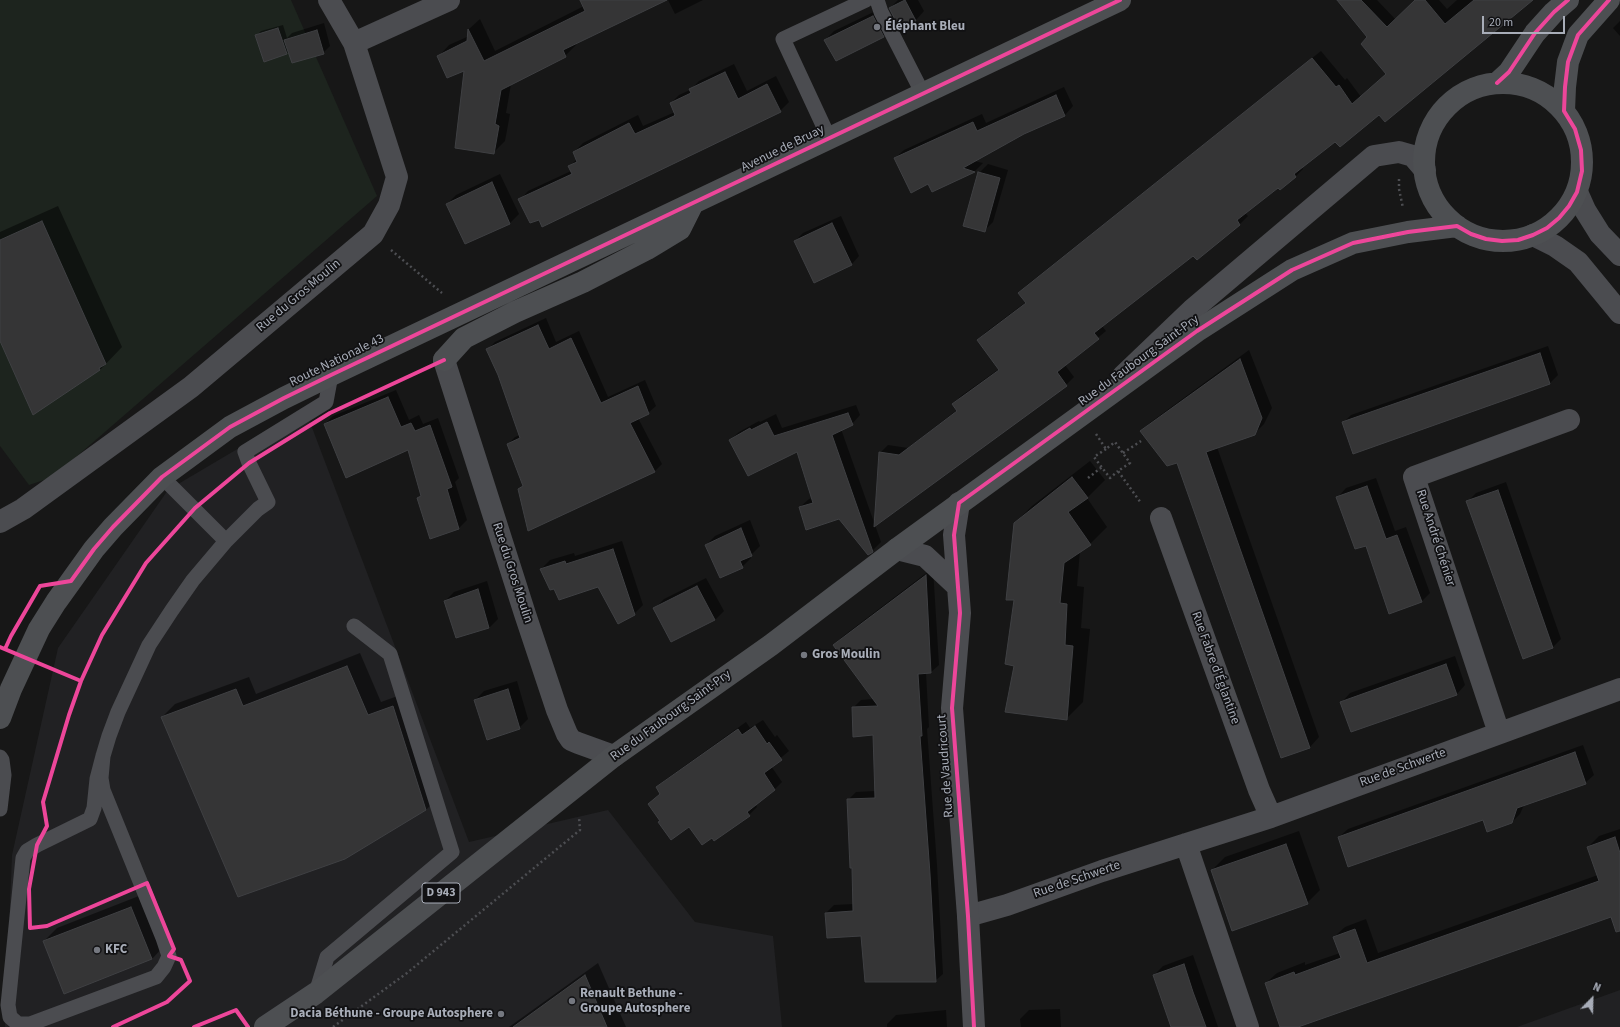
<!DOCTYPE html>
<meta charset="utf-8">
<style>
body{margin:0}
#map{position:relative;width:1620px;height:1027px;overflow:hidden;background:#171717;font-family:"Source Sans 3",sans-serif}
canvas{display:block}
.north{position:absolute;left:1572px;top:979px;width:40px;height:40px;-webkit-text-stroke:3px #111113;paint-order:stroke;rotate:23deg;font-size:11px;font-weight:700;line-height:16px;text-align:center;color:#a8adb8}
.north::after{content:'';display:block;margin:auto;width:14px;height:18px;background:#a8adb8;clip-path:polygon(50% 0,100% 100%,50% 72%,0 100%)}
.scale{position:absolute;left:1482px;top:16px;width:83px;height:18px;box-sizing:border-box;border:2px solid #a8adb8;border-top:0;padding-left:5px;font-size:12px;line-height:14px;white-space:nowrap;color:#a8adb8;-webkit-text-stroke:3px #111113;paint-order:stroke}
</style>
<div id="map">
<canvas width="1620" height="1027"></canvas>
<div class="north">N</div>
<div class="scale">20 m</div>
</div>
<script>
const ctx = document.querySelector('canvas').getContext('2d');
ctx.lineJoin = 'round';
function fillPath(path, color) {
  ctx.fillStyle = color;
  ctx.fill(path, 'evenodd');
}
function shape(rows) {
  const path = new Path2D();
  for (const r of rows) {
    if (r.length === 3) {
      path.moveTo(r[0] + r[2], r[1]);
      path.arc(r[0], r[1], r[2], 0, 2 * Math.PI);
      continue;
    }
    path.moveTo(r[0], r[1]);
    for (let i = 2; i < r.length; i += 2) path.lineTo(r[i], r[i + 1]);
  }
  return path;
}
function strokePath(path, color, width, dash) {
  ctx.strokeStyle = color;
  ctx.lineWidth = width;
  ctx.lineCap = dash ? 'butt' : 'round';
  ctx.setLineDash(dash || []);
  ctx.stroke(path);
}
function drawText(font, color, halo, rows, align = 'center') {
  ctx.font = font + ' "Source Sans 3",sans-serif';
  ctx.lineWidth = 3.5;
  ctx.setLineDash([]);
  ctx.textBaseline = 'middle';
  ctx.strokeStyle = halo;
  ctx.fillStyle = color;
  for (const [text, x, y, turn = 0] of rows) {
    ctx.save();
    ctx.translate(x, y);
    ctx.rotate((+turn || 0) * Math.PI / 180);
    ctx.textAlign = isNaN(turn) ? turn : align;
    if (halo) ctx.strokeText(text, 0, 0);
    ctx.fillText(text, 0, 0);
    ctx.restore();
  }
}
fillPath(shape([
 [305,409,469,842,608,810,695,922,773,936,782,1027,5,1027,12,855,58,648,168,490],
 [1620,990,1620,1027,1517,1027]
]), '#212123');
fillPath(shape([
 [0,0,291,0,377,196,53,477,29,485,0,446]
]), '#1d241e');
fillPath(shape([
 [588,0,657,0,576,43,576,45,565,56,511,84,506,113,510,114,505,141,493,153,465,70,438,57,449,45,469,36,469,29,480,19,495,51,584,6],
 [668,0,703,0,675,14],
 [898,0,918,0,924,11,916,20,900,28,890,8],
 [1338,0,1377,0,1396,20,1417,0,1439,0,1447,9,1457,0,1530,0,1379,114,1336,140,1302,167,1303,169,1295,177,1278,187,1245,213,1248,216,1240,224,1197,259,1193,254,1102,326,1106,331,1065,365,1074,377,1066,385,875,525,880,453,888,445,908,448,957,410,953,404,961,396,999,369,978,340,986,332,1026,302,1019,293,1027,285,1321,51,1345,80,1347,78,1361,97,1387,73,1369,37],
 [882,8,892,27,883,36,825,40,834,31],
 [1620,21,1620,36,1613,28],
 [324,23,330,46,323,53,289,51,286,54,257,35,261,31,283,25,287,38,292,33],
 [734,64,747,91,776,76,789,102,780,111,539,218,520,200,528,191,571,171,569,167,577,159,574,152,583,143,638,115,643,126,675,112,671,103,679,95,690,90,699,81],
 [1064,87,1073,106,1065,115,1024,133,974,161,983,163,975,171,932,190,929,183,895,158,904,150,982,114,986,123],
 [988,164,1008,170,993,222,984,231,979,173],
 [500,174,519,214,510,223,465,243,447,204,456,195],
 [58,206,122,347,100,370,0,339,0,232],
 [841,216,859,256,851,265,795,241,803,233],
 [546,318,556,342,579,331,608,397,645,380,656,406,648,413,638,418,662,464,655,471,529,530,519,489,524,484,508,444,515,437,520,435,499,374,488,349,495,342],
 [1548,346,1558,375,1550,383,1353,453,1343,423,1351,415],
 [1249,350,1272,408,1264,424,1254,434,1217,447,1319,737,1310,747,1281,757,1177,462,1141,431,1151,422],
 [396,390,409,420,419,415,423,424,438,418,459,478,455,482,467,520,459,528,430,537,418,498,422,494,408,449,325,424,333,416],
 [856,405,860,415,852,424,841,429,881,542,872,551,840,518,800,507,809,499,812,498,798,450,730,440,739,432,759,421,760,422,776,414,782,428],
 [1090,461,1105,480,1087,498,1107,527,1090,544,1080,551,1077,586,1084,587,1081,628,1090,629,1083,702,1066,719,1015,665,1015,523,1032,506],
 [1376,478,1395,531,1406,527,1430,593,1421,602,1367,544,1338,497,1346,488],
 [1506,482,1561,639,1553,647,1467,502,1476,493],
 [750,520,760,546,750,556,751,558,742,567,706,545,715,536],
 [622,541,643,605,634,614,599,586,555,588,541,569,550,560,574,553,575,556],
 [933,568,939,665,931,672,926,673,929,727,927,729,937,865,943,974,935,981,826,913,834,905,854,904,848,800,856,792,875,791,874,734,853,708,861,700,874,699,834,645,842,637],
 [706,578,724,611,715,620,655,608,664,599],
 [487,581,498,619,489,628,456,637,445,601,454,592],
 [360,653,381,702,406,693,439,796,426,810,162,717,175,704,249,677,256,694],
 [1455,656,1465,685,1457,694,1352,731,1342,702,1350,693],
 [517,681,528,719,519,728,475,700,484,691],
 [763,720,775,737,777,735,789,751,771,766,782,782,775,789,755,804,757,807,749,815,714,839,712,837,690,826,661,821,649,804,661,793,657,787,665,780,746,722,750,728],
 [1583,745,1594,775,1585,783,1524,805,1520,814,1512,822,1483,819,1339,837,1348,829],
 [1620,829,1620,913,1295,1027,1281,1027,1266,983,1277,973,1305,962,1305,965,1340,953,1334,937,1345,927,1366,919,1378,953,1598,875,1588,847,1599,836],
 [1299,831,1320,890,1307,903,1212,870,1225,857],
 [144,894,165,945,152,959,44,941,57,928],
 [1193,955,1218,1027,1172,1027,1154,975,1163,966],
 [598,963,626,1027,509,1027],
 [1060,1009,1061,1027,1021,1027,1020,1019,1029,1010],
 [946,1010,947,1027,887,1027,887,1024,896,1015]
]), '#0007');
const building = shape([
 [580,0,667,0,563,50,566,57,501,90,495,124,499,126,494,154,455,148,464,71,447,78,437,56,467,41,468,29,484,61,585,11,580,0],
 [905,0,916,21,900,29,889,8,905,0],
 [1337,0,1361,0,1387,27,1415,0,1425,0,1445,24,1474,0,1533,0,1385,122,1379,115,1340,147,1335,142,1294,174,1296,177,1280,190,1278,188,1237,220,1240,225,1197,260,1193,256,1094,333,1099,339,1057,372,1067,386,874,527,879,452,899,455,957,411,952,404,999,370,977,340,1026,303,1018,293,1312,58,1336,87,1339,85,1352,104,1386,74,1361,44,1367,37,1337,0],
 [873,16,884,37,836,61,824,40,873,16],
 [278,28,287,54,264,62,255,35,278,28],
 [317,30,324,54,292,63,284,40,317,30],
 [725,72,738,99,767,84,781,112,542,227,539,220,530,223,518,199,572,174,568,166,577,162,573,152,629,123,635,134,674,116,675,115,670,103,691,93,689,89,725,72],
 [1056,95,1065,116,1024,134,963,168,975,172,932,192,928,184,911,193,894,158,973,122,977,131,1056,95],
 [978,172,1000,178,985,232,963,226,978,172],
 [492,182,510,224,465,244,446,204,492,182],
 [42,221,106,364,99,368,100,370,33,415,0,341,0,240,42,221],
 [832,223,852,265,814,283,794,241,832,223],
 [538,325,549,349,571,338,601,403,638,386,649,414,630,423,655,472,528,531,518,489,523,486,507,444,520,438,498,375,486,349,538,325],
 [1540,353,1550,384,1353,454,1342,422,1540,353],
 [1240,359,1262,418,1255,435,1206,452,1310,748,1281,758,1177,463,1167,466,1140,431,1240,359],
 [388,397,401,427,411,423,415,431,430,425,452,487,447,489,459,529,430,539,417,498,421,496,408,450,346,478,324,424,388,397],
 [848,413,853,425,832,435,873,552,868,555,839,519,806,530,799,507,813,503,797,452,748,476,729,440,750,428,751,430,767,422,774,436,848,413],
 [1072,477,1088,498,1068,512,1091,545,1064,563,1060,603,1067,604,1065,645,1073,646,1067,720,1005,712,1014,666,1005,664,1014,600,1006,600,1014,523,1072,477],
 [1367,486,1386,539,1397,535,1422,602,1389,614,1366,546,1355,549,1336,497,1367,486],
 [1498,490,1553,648,1523,659,1466,501,1498,490],
 [741,528,752,556,740,561,743,568,720,578,705,545,741,528],
 [613,549,635,615,618,624,598,587,559,600,554,589,550,590,540,569,565,561,566,564,613,549],
 [926,575,931,673,918,674,922,736,920,736,930,874,936,982,865,982,861,936,827,938,825,913,853,911,852,868,850,868,847,799,875,798,873,735,853,737,852,707,878,706,833,645,926,575],
 [697,586,715,620,671,642,653,608,697,586],
 [478,589,489,628,456,638,444,601,478,589],
 [1446,664,1457,695,1351,732,1340,702,1446,664],
 [347,666,368,715,393,706,426,810,345,859,238,897,161,717,236,689,243,706,347,666],
 [508,689,520,729,487,740,474,700,508,689],
 [755,726,767,744,769,742,782,760,764,773,775,790,747,812,750,816,714,841,712,838,702,845,689,827,671,840,658,822,660,821,648,804,660,794,656,787,738,729,742,735,755,726],
 [1575,752,1586,784,1517,808,1512,823,1487,832,1483,820,1348,867,1338,837,1575,752],
 [1615,837,1620,853,1620,931,1616,932,1611,917,1298,1027,1280,1027,1265,983,1294,972,1295,975,1341,958,1333,937,1355,929,1367,963,1599,881,1587,847,1615,837],
 [1286,844,1308,904,1232,931,1211,870,1286,844],
 [131,907,152,959,64,994,43,941,131,907],
 [1184,964,1193,992,1206,1027,1171,1027,1153,975,1184,964],
 [585,975,607,1027,513,1027,585,975]
]);
fillPath(building, '#353536');
strokePath(building, '#3f4043', 1);
strokePath(shape([
 [1399,179,1399,189,1403,208],
 [391,250,442,293],
 [1096,434,1106,449,1115,442,1130,463,1118,471,1141,503],
 [1106,449,1094,457,1110,478,1118,471],
 [1123,453,1141,441],
 [1088,478,1102,467],
 [333,1027,407,973,580,830,579,817]
]), '#4d4e52', 2.5, [2, 3]);
strokePath(shape([
 [877,0,881,12,923,94],
 [829,138,783,39,866,0],
 [162,477,226,541],
 [103,756,101,778,103,790,163,938,169,956,164,967,156,977,30,1024,18,1024,10,1017,8,1005,23,858,27,851,37,845,90,819,94,808,97,779,103,756,109,736,118,712,149,645,172,610,193,580,226,541,258,509,268,502,249,463,245,452,326,402,331,375],
 [0,757,2,760,4,775,0,809],
 [316,993,327,957,452,852,390,654,354,626]
]), '#4b4c50', 15);
strokePath(shape([
 [354,43,449,0],
 [1577,192,1585,210,1600,234,1620,255],
 [1533,235,1555,246,1578,262,1620,313],
 [444,360,525,614,557,710,567,734,571,740,578,743,614,756],
 [1123,376,1192,310,1374,156,1399,152,1413,156,1425,170],
 [1161,518,1259,790,1271,817],
 [0,522,23,509,191,387,373,234,389,205,397,177,354,43,329,0],
 [1499,733,1414,477,1569,420],
 [1186,844,1248,1027],
 [968,916,1007,905,1102,871,1271,817,1620,689]
]), '#4b4c50', 22);
strokePath(shape([
 [959,503,954,535,960,613,952,708,968,916,974,1027],
 [897,549,925,556,957,586]
]), '#4b4c50', 22);
strokePath(shape([
 [1497,83,1509,72,1535,33,1554,12,1568,0],
 [1503,162,79],
 [1564,111,1565,87,1568,62,1578,35,1609,0],
 [444,360,464,338,515,312,583,282,647,249,680,229,693,203],
 [0,718,11,689,39,629,56,602,94,549,113,527,162,477,230,427,284,398,331,375,1120,0],
 [265,1027,316,993,614,756,771,645,897,549,1197,331,1292,270,1353,243,1408,232,1457,226]
]), '#4d4f52', 22);
strokePath(shape([
 [1497,83,1509,72,1535,33,1554,12,1568,0],
 [0,647,81,681],
 [5,649,11,636,40,586,71,581,94,549,113,527,162,477,230,427,284,398,331,375,1120,0],
 [113,1027,167,1002,190,981,181,960,169,956,174,949,147,883,47,926,30,928,29,889,37,845,47,826,43,802,69,715,81,681,102,635,146,563,195,508,249,463,330,413,444,360],
 [194,1027,236,1010,248,1027],
 [974,1027,968,916,952,708,960,613,954,535,959,503,1197,331,1292,270,1353,243,1408,232,1457,226,1471,234,1486,239,1502,241,1518,240,1533,235,1547,228,1559,218,1569,206,1577,192,1582,171,1581,150,1575,129,1564,111,1565,87,1568,62,1578,35,1609,0]
]), '#ed469a', 4);
for (const [x, y, r, color] of [
 [877,27,4,"#757880"],
 [804,655,4,"#757880"],
 [97,950,4,"#757880"],
 [572,1001,4,"#757880"],
 [501,1014,4,"#757880"]
]) {
  const dot = new Path2D();
  dot.arc(x, y, r, 0, 2 * Math.PI);
  ctx.fillStyle = color;
  ctx.fill(dot);
  strokePath(dot, '#111113', 1.5);
}
for (const [x, y, w] of [
 [441,893,38]
]) {
  const box = new Path2D();
  box.roundRect(x - w / 2, y - 10, w, 20, 3);
  ctx.fillStyle = '#111113';
  ctx.fill(box);
  strokePath(box, '#a8adb8', 1);
}
drawText('bold 12px', '#a8adb8', null, [
 ["D 943",441,893]
]);
drawText('bold 13px', '#a8adb8', '#111113', [
 ["Éléphant Bleu",885,27],
 ["Gros Moulin",812,655],
 ["KFC",105,950],
 ["Renault Bethune -",580,994],
 ["Groupe Autosphere",580,1009],
 ["Dacia Béthune - Groupe Autosphere",493,1014,"right"]
], 'left');
drawText('13px', '#a8adb8', '#111113', [
 ["Avenue de Bruay",783,149,-26],
 ["Rue du Gros Moulin",299,296,-40],
 ["Route Nationale 43",337,361,-26],
 ["Rue du Faubourg Saint-Pry",1139,361,-36],
 ["Rue André Chénier",1435,538,72],
 ["Rue du Gros Moulin",512,573,72],
 ["Rue Fabre d'Églantine",1215,668,70],
 ["Rue du Faubourg Saint-Pry",671,716,-36],
 ["Rue de Vaudricourt",946,766,-94],
 ["Rue de Schwerte",1403,768,-20],
 ["Rue de Schwerte",1077,880,-19]
]);
</script>
